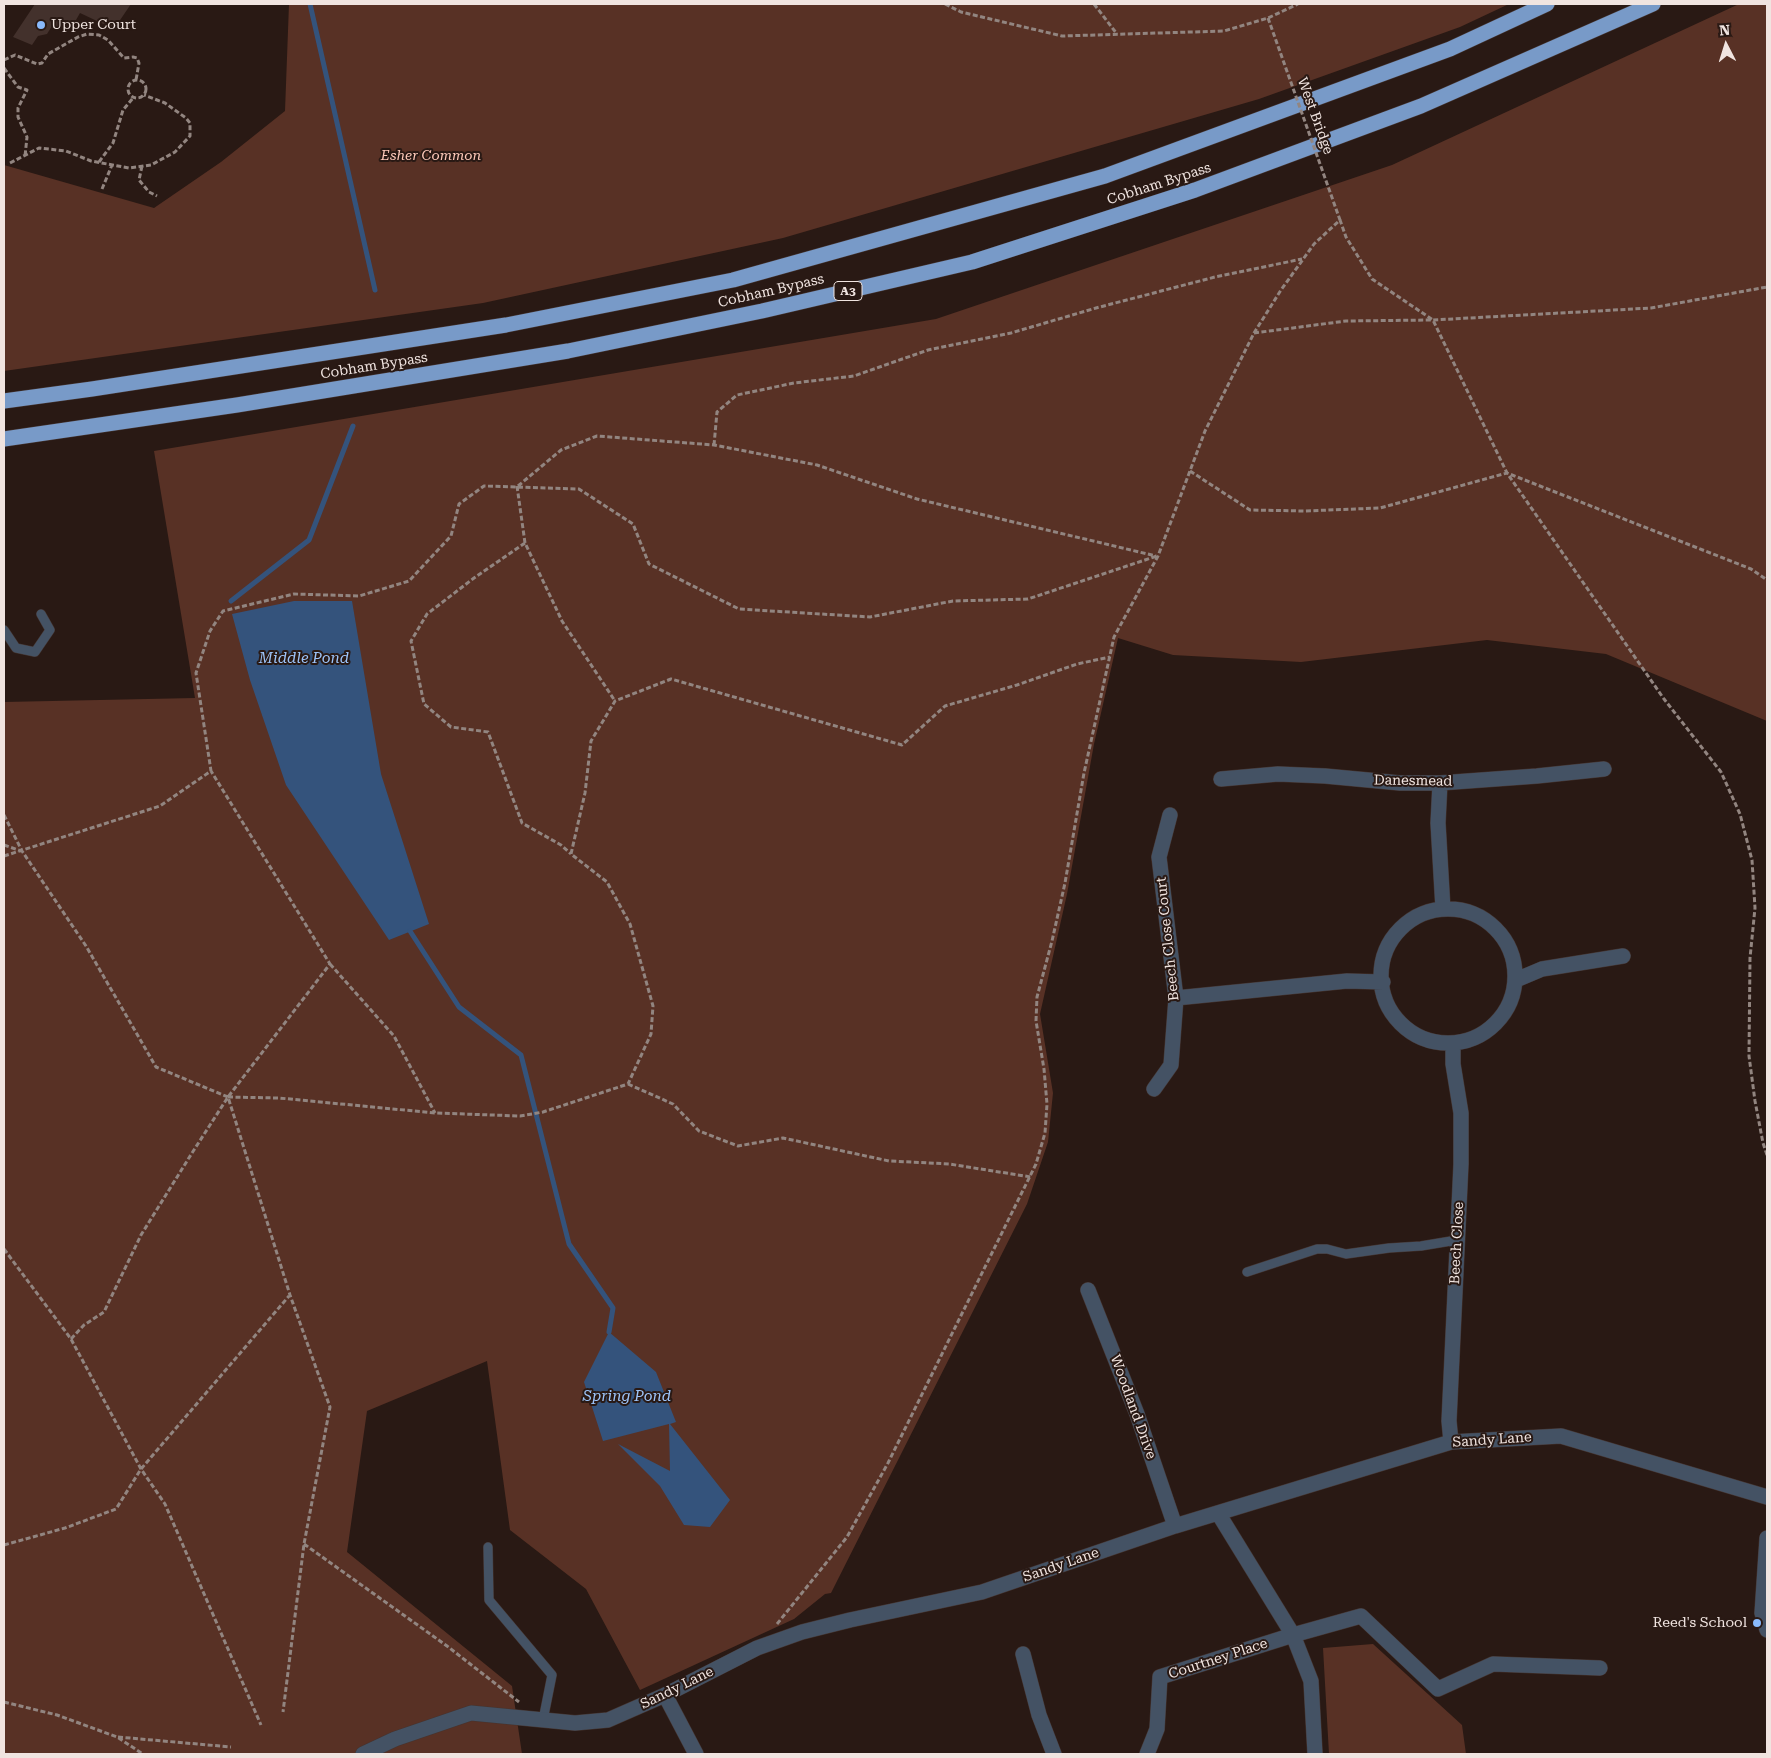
<!DOCTYPE html>
<style>
body{margin:0}
#map{position:relative;width:1771px;height:1758px;overflow:hidden;background:#291914;font-family:"Roboto Serif",serif}
canvas{display:block}
.frame{position:absolute;inset:0;border:5px solid #f0e4e0;pointer-events:none}
.north{position:absolute;left:1701px;top:20px;width:50px;height:50px;-webkit-text-stroke:4px #291914;paint-order:stroke;rotate:355deg;font-size:14px;font-weight:700;line-height:20px;text-align:center;color:#f0e4e0}
.north::after{content:'';display:block;margin:auto;width:18px;height:22px;background:#f0e4e0;clip-path:polygon(50% 0,100% 100%,50% 72%,0 100%)}
</style>
<div id="map">
<canvas width="1771" height="1758"></canvas>
<div class="frame"></div>
<div class="north">N</div>
</div>
<script>
const ctx = document.querySelector('canvas').getContext('2d');
ctx.lineJoin = 'round';
function fillPath(path, color) {
  ctx.fillStyle = color;
  ctx.fill(path, 'evenodd');
}
function shape(rows) {
  const path = new Path2D();
  for (const r of rows) {
    if (r.length === 3) {
      path.moveTo(r[0] + r[2], r[1]);
      path.arc(r[0], r[1], r[2], 0, 2 * Math.PI);
      continue;
    }
    path.moveTo(r[0], r[1]);
    for (let i = 2; i < r.length; i += 2) path.lineTo(r[i], r[i + 1]);
  }
  return path;
}
function strokePath(path, color, width, dash) {
  ctx.strokeStyle = color;
  ctx.lineWidth = width;
  ctx.lineCap = dash ? 'butt' : 'round';
  ctx.setLineDash(dash || []);
  ctx.stroke(path);
}
function drawText(font, color, halo, rows, align = 'center') {
  ctx.font = font + ' "Roboto Serif",serif';
  ctx.lineWidth = 4;
  ctx.setLineDash([]);
  ctx.textBaseline = 'middle';
  ctx.strokeStyle = halo;
  ctx.fillStyle = color;
  for (const [text, x, y, turn = 0] of rows) {
    ctx.save();
    ctx.translate(x, y);
    ctx.rotate((+turn || 0) * Math.PI / 180);
    ctx.textAlign = isNaN(turn) ? turn : align;
    if (halo) ctx.strokeText(text, 0, 0);
    ctx.fillText(text, 0, 0);
    ctx.restore();
  }
}
fillPath(shape([
 [289,4,1509,4,1460,27,1259,99,783,238,483,303,4,371,4,165,154,208,221,162,285,111],
 [1739,4,1767,4,1767,721,1606,654,1487,640,1301,662,1173,655,1118,638,1094,744,1067,894,1040,1014,1053,1093,1048,1142,1027,1204,831,1593,825,1594,794,1619,640,1690,586,1589,510,1530,487,1361,367,1411,347,1552,512,1686,522,1754,4,1754,4,702,195,698,154,451,936,319,1392,165],
 [1373,1644,1462,1725,1466,1754,1329,1754,1323,1648]
]), '#583125');
fillPath(shape([
 [294,601,352,601,381,774,429,924,389,940,286,785,250,680,232,614],
 [609,1332,656,1372,676,1422,670,1424,730,1500,710,1527,684,1525,660,1486,618,1444,670,1471,669,1424,603,1441,584,1382]
]), '#34537c');
strokePath(shape([
 [310,4,375,290],
 [231,601,309,540,353,426],
 [410,931,459,1007,521,1055,569,1244,613,1308,609,1332]
]), '#34537c', 5);
fillPath(shape([
 [35,4,131,4,114,29,80,13,72,27,62,23,59,27,52,26,47,34,38,36,32,45,13,37]
]), '#43312c');
const lane = shape([
 [4,630,16,648,35,652,50,630,41,614],
 [1247,1272,1317,1249,1327,1249,1346,1254,1389,1248,1421,1246,1457,1240],
 [488,1547,489,1600,552,1675,543,1720]
]);
const street = shape([
 [1221,779,1278,774,1325,776,1400,783,1440,783,1537,776,1604,769],
 [1440,783,1438,823,1443,909],
 [1448,976,67],
 [1516,980,1542,969,1623,956],
 [1176,998,1347,981,1383,982],
 [1154,1089,1171,1065,1176,998,1159,857,1170,815],
 [1088,1290,1137,1414,1175,1526],
 [1451,1442,1449,1421,1461,1164,1461,1113,1453,1064,1453,1044],
 [1218,1513,1293,1635,1361,1616,1438,1689,1493,1664,1600,1668],
 [1767,1538,1762,1613,1767,1630],
 [1023,1654,1039,1715,1054,1754],
 [665,1695,696,1754],
 [363,1754,395,1739,471,1713,575,1723,608,1720,665,1695,757,1648,802,1632,850,1620,982,1592,1175,1526,1451,1442,1561,1436,1767,1497],
 [1147,1754,1157,1729,1160,1677,1293,1635,1311,1681,1315,1754]
]);
const highway = shape([
 [4,401,92,389,506,325,733,280,1105,176,1450,49,1547,4],
 [4,439,237,405,568,351,762,311,972,262,1195,190,1421,106,1653,4]
]);
strokePath(lane, '#453531', 10);
strokePath(street, '#453531', 16);
strokePath(highway, '#453531', 16);
strokePath(shape([
 [945,4,961,12,1062,36,1224,31,1268,18,1298,4],
 [1094,4,1117,34],
 [4,60,15,55,37,64,42,63,48,54,78,37,87,34,99,35,108,40,124,58,133,57,137,58,139,63,136,80],
 [4,68,18,87,27,90,18,108,18,117,27,137,25,156],
 [137,89,9],
 [99,162,113,143,123,110,133,98],
 [10,163,39,148,66,151,91,161,129,168,151,165,175,152,190,136,190,123,186,118,165,103,144,95],
 [142,166,139,180,149,192,157,196],
 [102,189,112,165],
 [1254,333,1346,321,1433,320,1651,308,1767,287],
 [714,445,717,412,737,395,794,383,854,376,928,350,1011,333,1096,308,1215,277,1302,259],
 [1190,471,1250,510,1304,511,1380,508,1507,473,1751,569,1767,580],
 [517,486,525,543,562,621,615,701],
 [518,486,561,450,597,436,714,445,817,465,917,499,1156,556],
 [525,543,474,578,427,614,411,641,424,704,451,727,488,732,522,823,561,845,571,854],
 [4,815,22,851,86,946,156,1067,228,1097,290,1295,330,1407,304,1544,283,1712],
 [4,845,21,851],
 [4,856,160,806,211,771,196,673,210,631,223,611,294,594,359,596,409,581,451,536,459,504,484,486,579,489,633,524,649,564,739,609,870,617,953,601,1028,599,1157,556],
 [330,964,394,1036,435,1113],
 [628,1084,673,1104,699,1131,738,1146,783,1138,889,1161,949,1164,1031,1177],
 [228,1097,279,1098,435,1113,520,1116,543,1112,628,1084,651,1034,653,1006,630,924,607,882,571,854,585,793,591,741,615,701,671,679,902,745,945,706,1017,685,1077,664,1110,657],
 [4,1249,71,1339,141,1469,165,1504,261,1725],
 [71,1339,84,1325,104,1312,141,1235,192,1153,228,1097,330,964,211,771],
 [304,1544,447,1646,519,1702],
 [4,1545,65,1528,116,1509,141,1469,289,1296],
 [777,1624,847,1537,888,1463,1036,1164,1045,1133,1047,1104,1044,1069,1036,1021,1037,997,1052,941,1065,883,1084,773,1114,637,1158,556,1205,431,1254,333,1281,290,1314,244,1340,220,1346,237,1372,279,1433,320,1507,473,1664,699,1721,772,1740,814,1752,860,1755,908,1750,958,1749,1056,1755,1101,1763,1143,1767,1155],
 [4,1702,57,1715,117,1737,143,1754],
 [118,1737,231,1747]
]), '#928580', 3, [5, 2.5]);
strokePath(lane, '#445264', 9);
strokePath(street, '#445264', 15);
strokePath(highway, '#789ac8', 15);
strokePath(shape([
 [1268,18,1340,220]
]), '#928580', 3, [5, 2.5]);
for (const [x, y, r, color] of [
 [41,25,5,"#89bafc"],
 [1757,1623,5,"#89bafc"]
]) {
  const dot = new Path2D();
  dot.arc(x, y, r, 0, 2 * Math.PI);
  ctx.fillStyle = color;
  ctx.fill(dot);
  strokePath(dot, '#291914', 2);
}
for (const [x, y, w] of [
 [848,291,28]
]) {
  const box = new Path2D();
  box.roundRect(x - w / 2, y - 9.5, w, 19, 4);
  ctx.fillStyle = '#291914';
  ctx.fill(box);
  strokePath(box, '#f0e4e0', 1);
}
drawText('bold 12px', '#f0e4e0', null, [
 ["A3",848,291]
]);
drawText('14px', '#f0e4e0', '#291914', [
 ["Upper Court",51,25],
 ["Reed's School",1747,1623,"right"]
], 'left');
drawText('14px', '#f0e4e0', '#291914', [
 ["West Bridge",1315,116,70],
 ["Cobham Bypass",1159,184,-18],
 ["Cobham Bypass",771,291,-13],
 ["Cobham Bypass",374,366,-9],
 ["Danesmead",1413,781,1],
 ["Beech Close Court",1168,939,-96],
 ["Beech Close",1457,1243,-87],
 ["Woodland Drive",1133,1407,70],
 ["Sandy Lane",1492,1440,-4],
 ["Sandy Lane",1061,1565,-19],
 ["Courtney Place",1218,1659,-18],
 ["Sandy Lane",677,1688,-26]
]);
drawText('italic 14px', '#fec9b9', '#291914', [
 ["Esher Common",431,156]
]);
drawText('italic 15px', '#9dc4f9', '#291914', [
 ["Middle Pond",304,659],
 ["Spring Pond",627,1397]
]);
</script>
